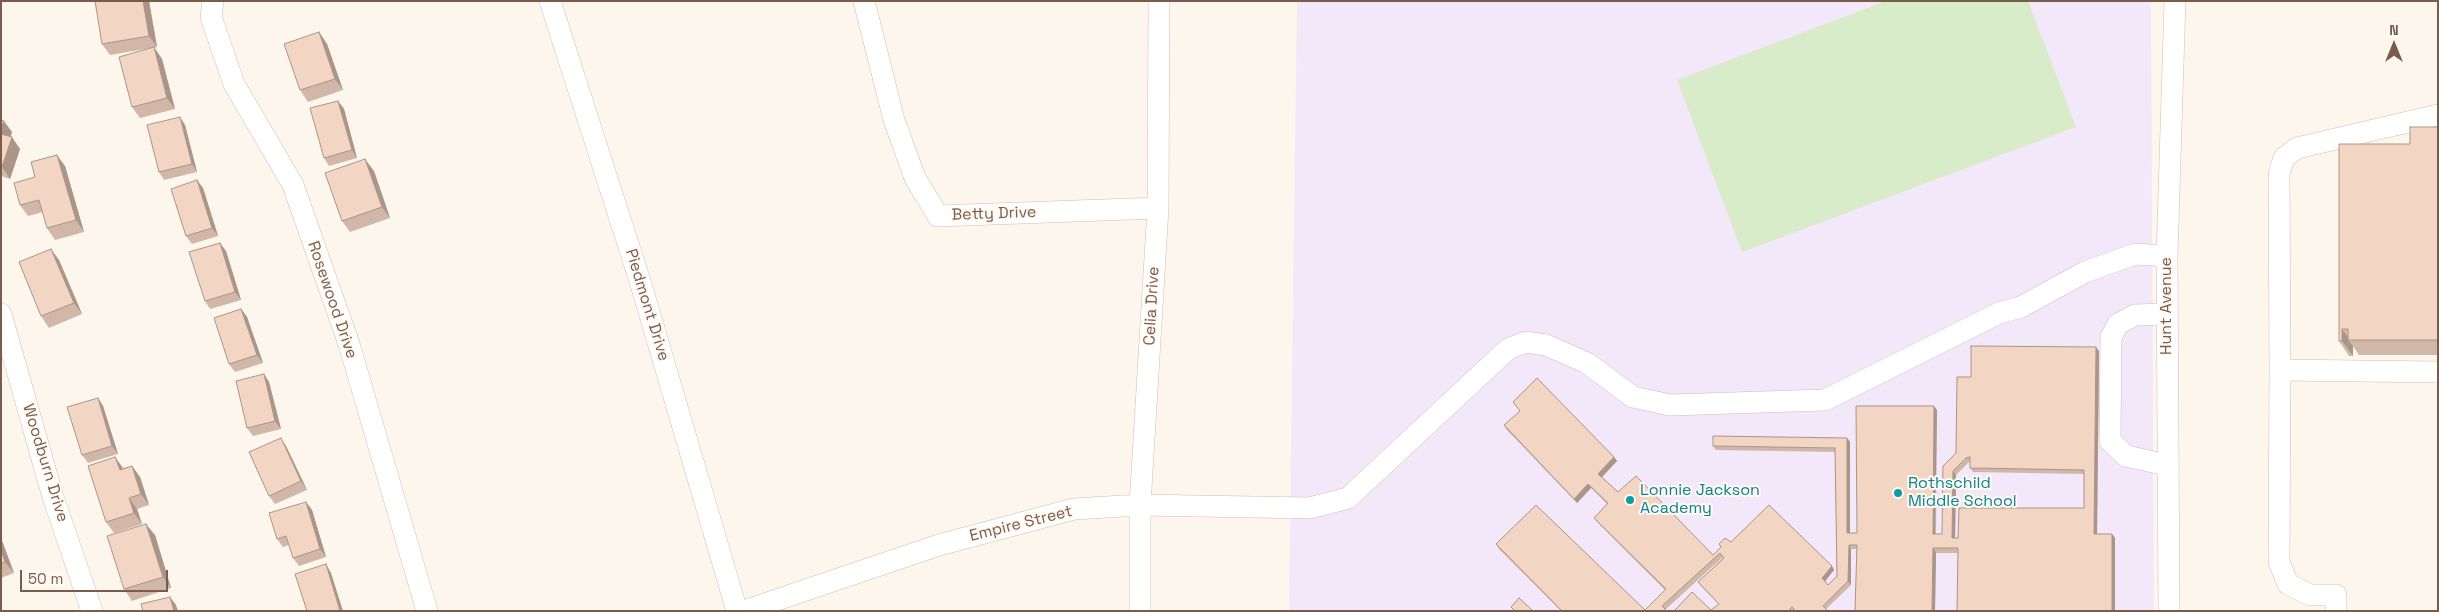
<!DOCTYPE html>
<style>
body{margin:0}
#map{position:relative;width:2439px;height:612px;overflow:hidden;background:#fdf6ec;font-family:"Space Grotesk",sans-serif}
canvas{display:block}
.frame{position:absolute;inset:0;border:2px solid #7a5c4d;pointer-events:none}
.north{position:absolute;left:2369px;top:20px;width:50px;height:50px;-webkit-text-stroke:4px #fffaf3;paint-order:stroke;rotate:0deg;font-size:14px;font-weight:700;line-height:20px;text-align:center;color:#7a5c4d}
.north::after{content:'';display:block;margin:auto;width:18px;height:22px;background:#7a5c4d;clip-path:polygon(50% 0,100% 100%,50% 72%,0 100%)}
.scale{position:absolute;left:20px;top:570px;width:148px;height:22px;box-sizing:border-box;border:2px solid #7a5c4d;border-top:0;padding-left:6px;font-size:15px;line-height:18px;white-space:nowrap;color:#7a5c4d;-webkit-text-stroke:4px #fffaf3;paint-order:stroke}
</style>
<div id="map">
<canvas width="2439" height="612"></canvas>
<div class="frame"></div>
<div class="north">N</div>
<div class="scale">50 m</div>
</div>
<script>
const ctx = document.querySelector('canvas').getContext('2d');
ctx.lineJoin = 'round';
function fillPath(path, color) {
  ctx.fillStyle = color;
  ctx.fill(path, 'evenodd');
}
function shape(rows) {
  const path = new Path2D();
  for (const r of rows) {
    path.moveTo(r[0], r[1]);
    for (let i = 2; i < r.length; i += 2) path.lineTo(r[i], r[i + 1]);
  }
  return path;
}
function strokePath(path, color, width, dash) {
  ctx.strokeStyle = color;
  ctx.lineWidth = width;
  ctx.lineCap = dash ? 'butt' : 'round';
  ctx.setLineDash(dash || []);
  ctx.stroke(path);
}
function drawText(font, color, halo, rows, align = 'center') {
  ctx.font = font + ' "Space Grotesk",sans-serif';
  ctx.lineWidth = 4;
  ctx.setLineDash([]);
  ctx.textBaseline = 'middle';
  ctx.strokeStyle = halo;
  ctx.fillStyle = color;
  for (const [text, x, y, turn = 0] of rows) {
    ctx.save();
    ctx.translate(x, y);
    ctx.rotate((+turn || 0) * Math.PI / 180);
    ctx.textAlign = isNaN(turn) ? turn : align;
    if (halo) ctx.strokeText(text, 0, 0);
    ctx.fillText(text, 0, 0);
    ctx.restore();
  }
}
fillPath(shape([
 [1297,1,2151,1,2154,611,1289,611]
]), '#f3e8fa');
fillPath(shape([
 [1886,1,2028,1,2076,127,1742,252,1677,80]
]), '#d8ecc9');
const minor = shape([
 [213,1,211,17,234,84,293,185,349,344,427,611],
 [550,1,640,281,737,611],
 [864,1,894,120,915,178,938,216,1158,208],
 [1,314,53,497,92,611],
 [2167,314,2135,315,2118,324,2111,337,2110,441,2126,456,2167,465],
 [2280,370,2279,174,2284,158,2297,148,2438,115],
 [744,611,939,545,1074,509,1140,505,1310,508,1348,498,1508,349,1526,342,1546,345,1587,363,1633,397,1670,405,1825,400,1999,313,2021,307,2085,272,2135,254,2167,256],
 [1140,611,1140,505,1158,208,1159,1],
 [2169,611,2167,256,2175,1],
 [2336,611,2336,595,2310,595,2288,584,2279,562,2280,370,2438,372]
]);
strokePath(minor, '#d1beb0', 22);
strokePath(minor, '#fff', 21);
fillPath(shape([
 [149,1,157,47,154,48,162,59,175,109,140,118,132,107,151,48,110,55,102,44],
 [319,32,327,44,343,90,308,102,300,90],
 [338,101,344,109,357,158,329,166,324,158],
 [1,120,12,132,10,137,20,149,10,179,1,176],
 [185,125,197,172,164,180,159,172],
 [2438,127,2438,355,2359,355,2353,346,2353,356,2349,356,2339,341,2410,144],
 [65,166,84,232,55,240,47,228,43,212,28,216,20,205,35,177],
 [374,171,390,218,350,232,342,221],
 [203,188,218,236,192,244,186,236],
 [226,251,241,300,210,309,205,301],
 [59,260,82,314,49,328,41,316],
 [241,309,247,317,263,363,235,372,229,364],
 [2099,351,2097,534,2112,534,2115,538,2115,611,1957,611,1958,553,1936,553,1935,611,1855,611,1857,549,1851,549,1851,585,1826,609,1828,611,1674,611,1711,610,1719,604,1701,586,1698,582,1723,558,1723,557,1665,610,1667,611,1561,611,1499,549,1496,544,1645,610,1665,590,1597,522,1594,518,1607,504,1591,488,1577,503,1506,429,1504,425,1614,457,1617,461,1602,477,1618,492,1713,555,1731,542,1832,566,1834,570,1825,582,1828,585,1837,576,1835,452,1716,450,1713,446,1847,438,1850,442,1850,533,1857,533,1937,410,1936,534,1942,534,1971,377],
 [1969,462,1970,462,1970,468,1973,472,2084,474,2084,508,1955,538,1956,475],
 [264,374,269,382,281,429,253,436,247,428],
 [98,398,103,406,118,454,88,463,82,455],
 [286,446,307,490,275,504,269,496],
 [132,466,140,477,149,505,137,509,142,524,114,533,106,522,123,468],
 [306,502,312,510,326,557,299,566,293,558,289,545,283,547,277,539],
 [155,535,171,588,132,601,124,589],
 [1,538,14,573,1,578]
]), '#d1b7a8');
fillPath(shape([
 [143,1,149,1,157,47,149,36],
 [319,32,327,44,343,90,335,79],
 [154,47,162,59,175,109,167,98],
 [338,101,344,109,357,158,352,150],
 [180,117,185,125,197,172,192,164],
 [4,121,12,132,8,145,1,135,1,128],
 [12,137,20,149,10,179,2,167],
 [57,155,65,166,84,232,76,220],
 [365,159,374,171,390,218,382,207],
 [197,180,203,188,218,236,212,228],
 [220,243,226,251,241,300,235,292],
 [51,249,59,260,82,314,74,303],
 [241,309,247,317,263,363,257,355],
 [2342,329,2350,340,2348,340,2353,346,2353,356,2342,341],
 [2096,347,2099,351,2097,538,2094,534],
 [264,374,269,382,281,429,275,421],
 [98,398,103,406,118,454,112,446],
 [1934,406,1937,410,1935,538,1933,534],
 [281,438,286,446,307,490,301,481],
 [1847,438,1850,442,1850,537,1847,533],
 [115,457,123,468,120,470],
 [1614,457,1617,461,1601,478,1598,474],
 [132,466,140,477,149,505,141,494],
 [1953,471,1956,475,1955,542,1952,538],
 [1588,484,1591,488,1577,503,1574,499],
 [129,498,137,509,142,524,134,513],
 [306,502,312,510,326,557,320,549],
 [146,524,155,535,171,588,163,577],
 [2112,534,2115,538,2115,611,2112,611],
 [1,538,14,573,5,562,1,550],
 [1849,545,1851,549,1851,585,1848,581],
 [1933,548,1936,553,1935,611,1932,611],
 [326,564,331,573,343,611,340,611],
 [1832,566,1834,570,1824,582,1822,578],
 [170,597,176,605,178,611,174,611]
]), '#aa9588');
const building = shape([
 [95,1,143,1,149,36,102,44,95,1],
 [319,32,335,79,300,90,284,44,319,32],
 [154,47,167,98,132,107,119,57,154,47],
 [338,101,352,150,324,158,310,108,338,101],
 [180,117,192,164,159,172,147,125,180,117],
 [1,120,4,121,1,128,1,120],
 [2410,127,2438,127,2438,340,2348,340,2348,329,2342,329,2342,341,2339,341,2339,144,2410,144,2410,127],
 [1,134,12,137,2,167,1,167,1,134],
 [57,155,76,220,47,228,39,200,20,205,14,183,35,177,31,162,57,155],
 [365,159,382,207,342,221,325,173,365,159],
 [197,180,212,228,186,236,171,189,197,180],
 [220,243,235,292,205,301,189,252,220,243],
 [51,249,74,303,41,316,19,262,51,249],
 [241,309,257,355,229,364,214,318,241,309],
 [1971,346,2096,347,2094,534,2112,534,2112,611,1957,611,1958,548,1933,548,1932,611,1855,611,1857,545,1849,545,1848,581,1823,606,1828,611,1796,611,1792,607,1788,611,1674,611,1692,592,1711,610,1719,604,1698,582,1724,558,1720,553,1662,606,1667,611,1562,611,1496,544,1536,505,1645,610,1666,589,1594,518,1608,503,1588,484,1574,499,1504,425,1520,411,1513,402,1537,378,1614,457,1598,474,1618,492,1636,476,1713,555,1721,547,1719,544,1725,538,1731,542,1769,505,1832,566,1822,578,1828,585,1837,576,1835,448,1713,446,1713,436,1847,438,1847,533,1857,533,1856,406,1934,406,1933,534,1942,534,1943,466,1956,453,1957,377,1971,377,1971,346],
 [1970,457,1970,468,2084,470,2084,508,1959,508,1958,538,1952,538,1953,471,1966,458,1970,457],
 [264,374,275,421,247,428,236,381,264,374],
 [98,398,112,446,82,455,67,407,98,398],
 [281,438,301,481,269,496,249,452,281,438],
 [115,457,120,470,132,466,141,494,129,498,134,513,106,522,88,466,115,457],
 [306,502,320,549,293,558,286,536,277,539,269,513,306,502],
 [146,524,163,577,124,589,107,536,146,524],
 [1,550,5,562,1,563,1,550],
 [326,564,340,611,307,611,295,574,326,564],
 [170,597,174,611,143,611,141,604,170,597],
 [1519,598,1533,611,1515,611,1511,607,1519,598]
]);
fillPath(building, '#f3d5c3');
strokePath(building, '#aa9588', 1);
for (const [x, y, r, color] of [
 [1898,493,5,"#0f9aa8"],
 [1630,500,5,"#0f9aa8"]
]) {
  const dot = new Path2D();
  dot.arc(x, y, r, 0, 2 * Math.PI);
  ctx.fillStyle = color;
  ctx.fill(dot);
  strokePath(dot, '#fffaf3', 2);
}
drawText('16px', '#7a5c4d', '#fffaf3', [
 ["Betty Drive",994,214,-2],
 ["Rosewood Drive",332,300,71],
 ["Piedmont Drive",647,305,73],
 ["Celia Drive",1152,306,-87],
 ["Hunt Avenue",2167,306,-90],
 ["Woodburn Drive",45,463,73],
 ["Empire Street",1021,524,-14]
]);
drawText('16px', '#0d838f', '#fffaf3', [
 ["Rothschild",1908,484],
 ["Middle School",1908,502],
 ["Lonnie Jackson",1640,491],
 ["Academy",1640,509]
], 'left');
</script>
